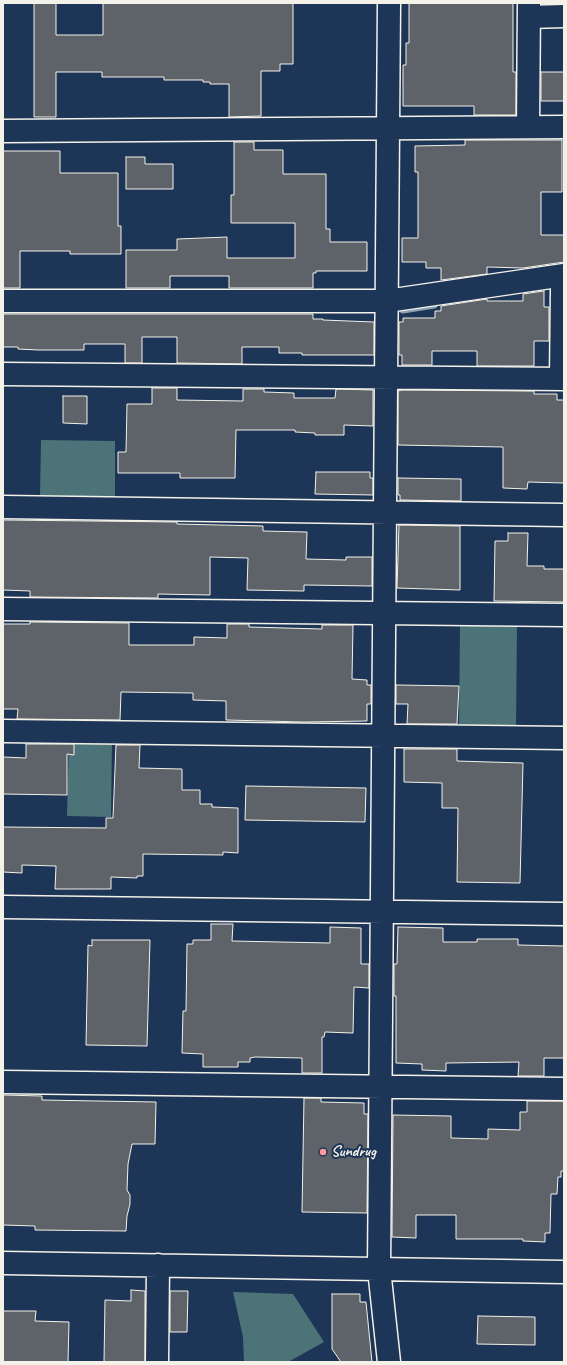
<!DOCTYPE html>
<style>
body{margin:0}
#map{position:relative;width:567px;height:1365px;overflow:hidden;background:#1d3557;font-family:Caveat,sans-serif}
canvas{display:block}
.frame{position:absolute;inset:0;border:4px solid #f4f1e8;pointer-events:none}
</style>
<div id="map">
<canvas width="567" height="1365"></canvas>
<div class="frame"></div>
</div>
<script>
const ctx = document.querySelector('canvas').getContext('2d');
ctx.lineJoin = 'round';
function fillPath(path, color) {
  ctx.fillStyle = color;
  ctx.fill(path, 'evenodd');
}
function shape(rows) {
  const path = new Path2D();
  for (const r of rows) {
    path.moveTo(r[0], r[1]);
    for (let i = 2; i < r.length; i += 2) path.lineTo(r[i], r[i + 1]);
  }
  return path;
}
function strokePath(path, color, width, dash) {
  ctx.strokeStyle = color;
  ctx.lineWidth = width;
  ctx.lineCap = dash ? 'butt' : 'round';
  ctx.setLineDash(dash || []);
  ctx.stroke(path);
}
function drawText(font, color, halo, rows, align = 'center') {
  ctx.font = font + ' Caveat,sans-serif';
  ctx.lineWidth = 4;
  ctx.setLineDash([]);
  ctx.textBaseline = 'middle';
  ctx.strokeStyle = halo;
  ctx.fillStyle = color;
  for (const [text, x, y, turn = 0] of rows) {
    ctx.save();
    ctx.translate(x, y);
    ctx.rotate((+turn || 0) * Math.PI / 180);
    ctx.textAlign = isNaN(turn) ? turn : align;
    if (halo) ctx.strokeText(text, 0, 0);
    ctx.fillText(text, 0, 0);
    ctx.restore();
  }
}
fillPath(shape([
 [41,440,115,441,115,498,40,497],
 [460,623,517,625,516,729,459,728],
 [69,740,112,741,111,817,67,816],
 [233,1292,293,1294,324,1342,288,1362,244,1362,243,1337]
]), '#4c7478');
strokePath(shape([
 [403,310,434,305]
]), '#8aa2b0', 7);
const building = shape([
 [34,3,56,3,56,35,103,35,103,3,293,3,293,64,280,64,280,71,261,71,261,116,229,117,229,84,210,84,210,82,203,82,203,80,164,80,164,77,102,77,102,72,56,72,56,117,34,117,34,3],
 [409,3,513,3,513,72,516,72,516,115,474,115,474,106,403,106,403,65,406,65,406,43,409,43,409,3],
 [541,72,564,72,564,101,541,101,541,72],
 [465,140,562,140,562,192,541,192,541,235,564,235,564,262,523,268,487,267,487,274,441,280,441,268,426,268,426,262,402,262,402,238,418,238,418,172,415,172,415,146,465,145,465,140],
 [234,142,254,142,254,150,283,150,283,174,326,174,326,229,330,229,330,242,367,242,367,271,316,271,316,273,313,273,313,288,229,288,229,276,170,276,170,288,126,288,126,250,177,250,177,239,227,237,227,258,295,258,295,223,231,223,231,195,234,195,234,142],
 [3,151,60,151,60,173,118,173,118,226,121,226,121,254,70,254,70,251,20,251,20,288,3,288,3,151],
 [126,157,145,157,145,164,173,164,173,189,126,189,126,157],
 [544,291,544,307,549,307,549,341,534,341,534,366,477,366,477,351,432,351,432,365,402,365,402,355,399,355,399,322,403,322,403,318,435,318,435,311,441,311,441,306,487,299,487,301,523,301,523,294,544,291],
 [3,314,313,314,313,319,323,319,323,320,374,322,374,355,302,355,302,353,279,353,279,347,242,347,242,364,177,363,177,337,142,337,142,363,125,363,125,344,84,344,84,350,38,350,18,349,18,347,3,347,3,314],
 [152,388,177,388,177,400,243,401,243,389,264,389,264,392,294,393,294,398,335,398,336,389,373,390,373,426,344,425,344,435,315,435,315,433,295,432,295,430,236,430,235,478,180,478,180,473,118,473,118,452,126,452,127,404,152,404,152,388],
 [402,390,534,391,534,394,557,394,557,400,564,400,564,483,528,482,527,489,503,488,503,447,398,445,398,391,402,390],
 [63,396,87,396,87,424,63,423,63,396],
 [316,472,370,472,370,478,373,478,373,495,315,494,316,472],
 [398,478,461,479,461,501,400,500,400,495,398,495,398,478],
 [3,520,177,522,177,524,263,526,263,531,307,532,306,559,346,560,346,557,372,557,372,586,304,585,304,591,247,590,248,558,210,557,210,595,158,594,158,598,30,597,30,591,3,590,3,520],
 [399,525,460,526,460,590,397,588,399,525],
 [508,533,528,533,527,566,544,566,544,569,564,569,564,602,494,601,495,541,508,541,508,533],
 [30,622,129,623,129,645,194,645,194,637,227,638,227,624,249,624,249,627,322,629,322,625,353,625,352,679,367,680,367,685,371,685,371,704,367,704,367,721,304,722,226,720,226,701,193,700,193,693,121,692,120,720,17,719,18,709,3,709,3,624,30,624,30,622],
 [396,685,459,686,457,724,407,724,408,704,396,704,396,685],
 [26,744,74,744,74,755,67,754,67,795,3,794,3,757,26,758,26,744],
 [116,745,140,745,139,768,182,769,182,790,200,790,200,804,212,804,212,807,238,808,238,853,223,852,223,855,143,854,143,876,137,876,137,878,111,877,111,889,55,889,56,866,22,865,22,873,3,872,3,827,106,828,106,818,113,818,116,745],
 [404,749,457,749,457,761,523,763,520,883,457,882,458,808,442,808,442,783,404,782,404,749],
 [246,786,366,788,365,822,245,820,246,786],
 [211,924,233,924,232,941,330,943,330,927,361,928,361,964,369,964,369,988,354,987,353,1033,325,1032,324,1037,322,1037,322,1073,302,1073,302,1058,255,1057,250,1058,250,1062,238,1062,238,1067,203,1067,203,1054,182,1053,183,1011,186,1011,187,944,193,944,193,940,211,940,211,924],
 [398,927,443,928,443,942,477,942,477,939,518,939,518,945,564,946,564,1058,544,1058,544,1076,518,1076,519,1062,446,1063,446,1071,422,1070,422,1064,396,1063,396,996,394,996,394,964,397,964,398,927],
 [92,940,150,940,147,1046,86,1045,88,945,92,946,92,940],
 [3,1095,42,1096,42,1100,156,1102,155,1144,132,1144,128,1164,127,1190,130,1195,130,1204,127,1216,126,1231,35,1230,35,1226,3,1225,3,1095],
 [304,1098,321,1098,321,1102,364,1103,364,1114,368,1114,367,1213,302,1212,304,1098],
 [527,1101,564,1101,564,1171,561,1171,561,1177,558,1177,557,1194,551,1194,550,1233,545,1233,545,1242,523,1241,523,1239,456,1239,456,1215,416,1215,416,1238,392,1237,393,1115,451,1116,451,1138,488,1139,488,1129,520,1130,520,1112,527,1112,527,1101],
 [131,1290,145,1291,145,1362,104,1362,105,1300,131,1301,131,1290],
 [170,1291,188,1291,187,1332,170,1332,170,1291],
 [332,1294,360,1294,360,1302,366,1302,372,1362,341,1362,332,1349,332,1294],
 [3,1311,36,1311,35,1321,69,1322,68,1362,3,1362,3,1311],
 [478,1316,535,1317,535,1345,477,1344,478,1316]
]);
fillPath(building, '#5d6369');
strokePath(building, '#f4f1e8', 1);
const minor = shape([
 [529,17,564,16],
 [528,127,529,3],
 [3,131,564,127],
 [3,301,387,301,564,275],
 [3,374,564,379],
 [561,379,562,290],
 [3,507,564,515],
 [3,609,564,615],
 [3,731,564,738],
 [3,907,564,914],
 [3,1082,564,1089],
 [3,1263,564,1272],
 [157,1362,158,1265],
 [389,1362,379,1269,389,3]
]);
strokePath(minor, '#f4f1e8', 25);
strokePath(minor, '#1d3557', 22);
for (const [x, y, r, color] of [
 [323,1152,4,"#ff9aa2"]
]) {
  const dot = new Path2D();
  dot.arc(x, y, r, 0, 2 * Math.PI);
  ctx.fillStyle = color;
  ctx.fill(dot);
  strokePath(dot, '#1d3557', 1.5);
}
drawText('bold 16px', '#f4f1e8', '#1d3557', [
 ["Sundrug",331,1152]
], 'left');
</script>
